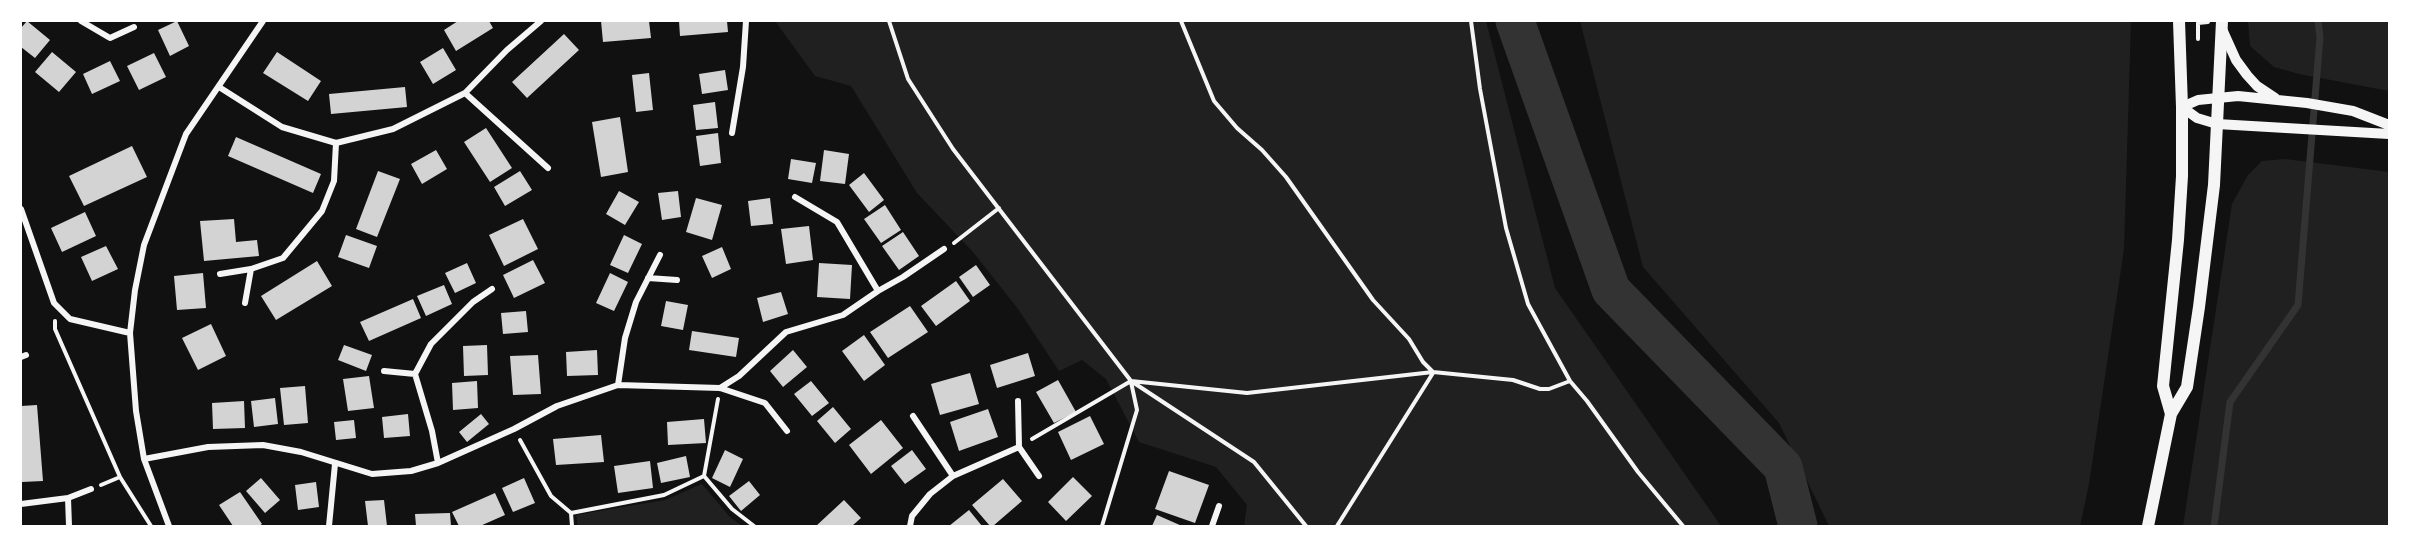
<!DOCTYPE html>
<style>
body{margin:0}
#map{position:relative;width:2410px;height:547px;overflow:hidden;background:#111;font-family:"Fira Sans Condensed",sans-serif}
canvas{display:block}
.frame{position:absolute;inset:0;border:22px solid #fff;pointer-events:none}
</style>
<div id="map">
<canvas width="2410" height="547"></canvas>
<div class="frame"></div>
</div>
<script>
const ctx = document.querySelector('canvas').getContext('2d');
ctx.lineJoin = 'round';
function fillPath(path, color) {
  ctx.fillStyle = color;
  ctx.fill(path, 'evenodd');
}
function shape(rows) {
  const path = new Path2D();
  for (const r of rows) {
    path.moveTo(r[0], r[1]);
    for (let i = 2; i < r.length; i += 2) path.lineTo(r[i], r[i + 1]);
  }
  return path;
}
function strokePath(path, color, width, dash) {
  ctx.strokeStyle = color;
  ctx.lineWidth = width;
  ctx.lineCap = dash ? 'butt' : 'round';
  ctx.setLineDash(dash || []);
  ctx.stroke(path);
}
fillPath(shape([
 [775,21,1486,21,1555,288,1721,526,1244,526,1247,505,1216,467,1139,442,1106,379,1082,360,1059,371,1018,309,973,252,917,193,851,86,815,76],
 [1580,21,2131,21,2124,249,2089,484,2080,526,1829,526,1779,423,1643,267],
 [2248,21,2389,21,2389,91,2299,74,2274,67,2250,46],
 [2285,159,2389,172,2389,526,2183,526,2232,204,2248,175,2262,161],
 [702,484,730,517,742,526,578,526,576,515,665,500]
]), '#202020');
strokePath(shape([
 [2214,526,2230,402,2298,305,2320,37,2318,21]
]), '#333', 7);
strokePath(shape([
 [1515,21,1611,290,1783,467,1798,526]
]), '#333', 39);
fillPath(shape([
 [27,21,50,40,35,58,21,47,21,28],
 [177,21,189,46,170,56,158,30],
 [458,21,489,21,493,28,456,51,444,30],
 [601,21,649,21,651,38,603,42],
 [679,21,727,21,728,32,680,36],
 [564,34,579,50,527,98,512,82],
 [443,48,456,70,433,84,420,62],
 [52,52,76,72,59,92,35,72],
 [277,52,321,81,308,101,263,73],
 [154,53,166,77,139,90,127,66],
 [110,61,120,81,92,94,83,74],
 [725,70,728,90,702,94,699,74],
 [649,73,653,110,636,112,632,75],
 [405,87,407,107,331,114,329,94],
 [715,102,718,128,696,130,693,105],
 [620,117,628,172,601,177,592,122],
 [486,128,512,168,490,182,464,142],
 [718,133,721,163,700,166,696,136],
 [236,137,321,174,313,193,228,156],
 [132,146,147,177,84,206,69,176],
 [436,150,447,169,422,184,411,164],
 [824,150,849,154,845,184,820,181],
 [791,159,816,163,812,183,788,179],
 [378,171,400,179,377,237,356,229],
 [520,171,532,190,505,206,494,187],
 [864,173,884,200,869,212,849,185],
 [619,191,639,202,625,225,606,214],
 [678,191,681,217,662,220,658,193],
 [696,198,722,205,712,240,686,232],
 [770,198,773,224,751,226,748,201],
 [885,205,901,230,881,243,864,219],
 [85,212,96,236,62,252,51,228],
 [234,219,236,242,257,240,259,256,204,261,200,221],
 [523,219,538,249,504,266,489,235],
 [809,226,813,260,786,264,781,229],
 [903,232,919,256,899,270,882,246],
 [346,235,377,246,369,268,338,257],
 [624,235,642,244,628,273,610,265],
 [106,246,118,269,92,281,81,257],
 [722,247,731,269,712,278,702,256],
 [533,260,545,283,514,298,503,275],
 [317,261,332,286,276,320,261,296],
 [467,263,476,283,455,293,445,273],
 [819,263,852,265,850,299,817,297],
 [976,265,990,285,973,297,959,277],
 [203,273,206,308,177,310,174,276],
 [610,273,628,282,614,311,596,303],
 [956,281,970,301,936,326,921,306],
 [444,285,452,304,426,316,417,296],
 [781,292,788,314,763,322,757,298],
 [413,299,421,318,369,341,360,322],
 [666,301,688,305,683,330,661,326],
 [910,306,928,332,888,358,870,332],
 [526,311,528,332,503,334,501,313],
 [211,324,226,356,198,370,182,338],
 [692,331,739,338,736,357,689,350],
 [864,335,885,365,864,381,842,351],
 [344,345,372,355,366,371,338,360],
 [487,345,488,375,464,376,463,346],
 [597,350,598,375,567,376,566,352],
 [793,350,807,367,783,387,770,371],
 [1028,353,1035,376,997,388,990,365],
 [538,355,541,394,513,395,510,356],
 [970,373,979,404,940,415,931,384],
 [369,376,374,408,348,411,343,379],
 [1058,380,1076,412,1054,423,1036,392],
 [477,381,478,408,453,410,452,383],
 [811,381,829,403,812,416,794,394],
 [305,386,308,423,284,425,280,388],
 [275,398,278,424,254,427,251,401],
 [244,401,245,428,213,429,212,403],
 [37,405,43,481,22,482,21,406],
 [833,407,851,429,835,443,817,421],
 [988,409,998,437,959,451,950,422],
 [408,414,410,436,384,438,382,417],
 [481,414,489,424,467,442,459,432],
 [1090,416,1104,444,1071,460,1058,432],
 [704,419,706,443,668,445,667,422],
 [354,420,356,438,336,440,334,422],
 [881,420,903,448,871,474,849,445],
 [601,435,604,462,556,465,553,439],
 [725,450,743,459,730,487,712,478],
 [912,450,926,469,905,484,891,466],
 [686,456,690,477,661,483,657,463],
 [650,461,653,488,618,493,614,466],
 [1169,471,1209,485,1195,523,1155,509],
 [1073,477,1092,496,1066,521,1048,502],
 [261,478,280,500,265,513,246,491],
 [524,478,535,503,513,512,502,488],
 [1003,479,1022,501,993,526,990,526,972,505],
 [749,481,760,495,741,511,729,496],
 [316,482,319,507,298,510,295,485],
 [240,492,262,524,259,526,233,526,219,505],
 [495,493,505,515,480,526,459,526,452,512],
 [384,500,387,526,368,526,365,501],
 [844,500,861,518,852,526,816,526],
 [969,510,982,526,949,526],
 [450,513,451,526,416,526,415,514],
 [1157,515,1182,526,1152,526]
]), '#d3d3d3');
strokePath(shape([
 [889,21,908,79,953,149,1131,381,1254,462,1306,526],
 [1181,21,1214,101,1237,128,1262,150,1286,177,1373,300,1409,339,1423,362,1433,372,1513,380,1540,389,1549,389,1570,381],
 [1471,21,1480,89,1506,228,1528,304,1570,381,1587,401,1638,472,1683,526],
 [2198,39,2198,23,2208,22],
 [954,243,999,208],
 [55,321,55,329,120,477,151,526],
 [1032,439,1131,381,1247,393,1433,372],
 [520,440,551,496,571,513,664,495,704,476,718,399],
 [704,476,732,509,754,526],
 [101,485,120,477],
 [571,513,572,526],
 [1102,526,1137,410,1131,382],
 [1337,526,1433,373]
]), '#f5f5f5', 4);
strokePath(shape([
 [81,21,110,38,134,27],
 [219,87,282,127,336,143,393,129,465,93,507,50,541,21],
 [465,93,548,168],
 [732,133,743,67,746,21],
 [21,209,54,303,70,319,130,333],
 [220,274,251,269,283,258,322,211,334,181,336,143],
 [648,278,677,280],
 [878,291,903,277,944,249],
 [245,303,251,269],
 [21,357,26,355],
 [384,371,415,374],
 [618,385,625,338,636,302,660,255],
 [720,388,739,376,786,332,843,315,878,291,837,222,795,197],
 [1018,401,1019,447],
 [913,416,953,476],
 [144,459,208,447,263,445,301,452,372,474,411,471,438,463,514,429,557,406,618,385,720,388,765,403,787,431],
 [438,463,432,431,415,374,431,344,473,302,492,289],
 [68,498,69,526],
 [21,504,68,498,91,489],
 [169,526,144,459,136,411,130,333,135,290,144,245,186,134,263,21],
 [329,526,335,464],
 [910,526,912,516,930,494,953,476,1019,447,1039,476],
 [1212,526,1219,506]
]), '#f5f5f5', 6);
strokePath(shape([
 [2222,29,2236,60,2247,75,2257,86,2275,98],
 [2389,125,2353,111,2307,103,2238,96,2198,100,2182,107,2197,118,2217,124,2389,134]
]), '#f5f5f5', 10);
strokePath(shape([
 [2171,414,2163,386,2178,240,2182,176,2182,107,2179,21],
 [2148,526,2171,414,2187,387,2199,307,2214,185,2222,21]
]), '#f5f5f5', 12);
</script>
